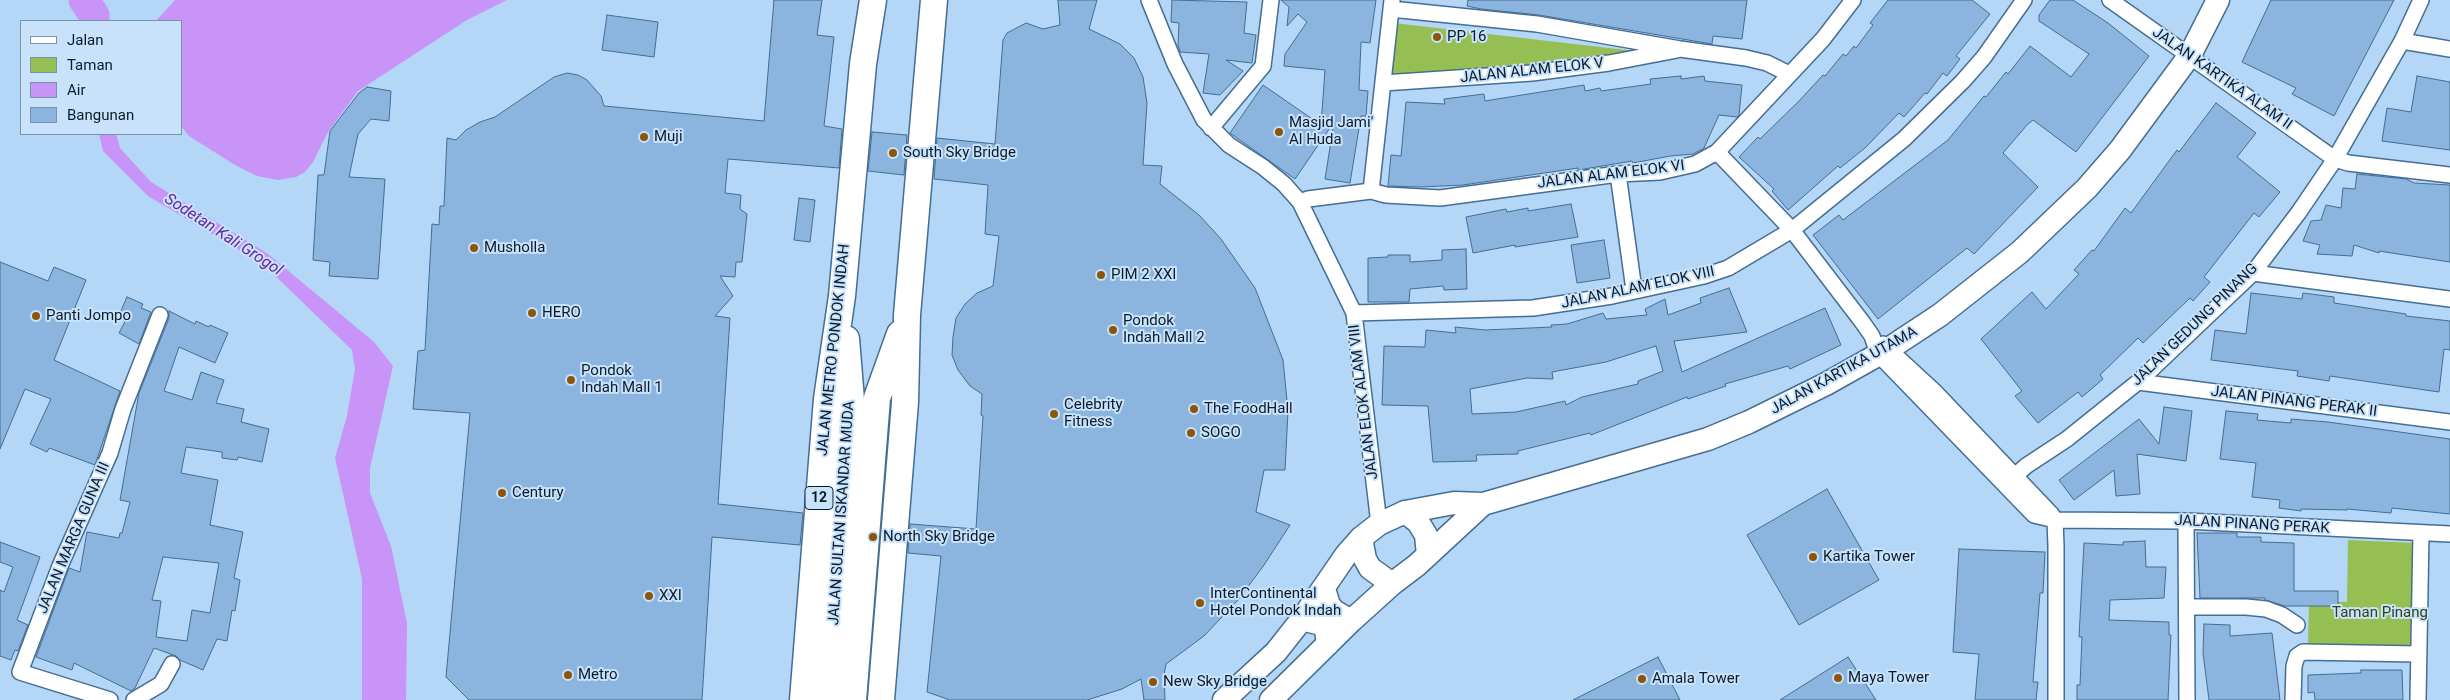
<!DOCTYPE html>
<style>
body{margin:0}
#map{position:relative;width:2450px;height:700px;overflow:hidden;background:#b4d6f7;font-family:Roboto,sans-serif}
canvas{display:block}
.legend{position:absolute;left:20px;top:20px;width:162px;height:115px;box-sizing:border-box;background:#c8e2fc;border:1px solid #7c92a8;margin:0;padding:6px 9px;list-style:none;font-size:15px;color:#0a1b2a}
.legend li{display:flex;align-items:center;gap:10px;height:25px}
.legend b{width:25px;border:1px solid #7c92a8}
</style>
<div id="map">
<canvas width="2450" height="700"></canvas>
<ul class="legend">
<li><b style="height:6px;background:#fff"></b>Jalan</li>
<li><b style="height:14px;background:#95bf53"></b>Taman</li>
<li><b style="height:14px;background:#c894f8"></b>Air</li>
<li><b style="height:14px;background:#8bb5de"></b>Bangunan</li>
</ul>
</div>
<script>
const ctx = document.querySelector('canvas').getContext('2d');
ctx.lineJoin = 'round';
function fillPath(path, color) {
  ctx.fillStyle = color;
  ctx.fill(path, 'evenodd');
}
function shape(rows) {
  const path = new Path2D();
  for (const r of rows) {
    path.moveTo(r[0], r[1]);
    for (let i = 2; i < r.length; i += 2) path.lineTo(r[i], r[i + 1]);
  }
  return path;
}
function strokePath(path, color, width, dash) {
  ctx.strokeStyle = color;
  ctx.lineWidth = width;
  ctx.lineCap = dash ? 'butt' : 'round';
  ctx.setLineDash(dash || []);
  ctx.stroke(path);
}
function drawText(font, color, halo, rows, align = 'center') {
  ctx.font = font + ' Roboto,sans-serif';
  ctx.lineWidth = 4;
  ctx.setLineDash([]);
  ctx.textBaseline = 'middle';
  ctx.strokeStyle = halo;
  ctx.fillStyle = color;
  for (const [text, x, y, turn = 0] of rows) {
    ctx.save();
    ctx.translate(x, y);
    ctx.rotate((+turn || 0) * Math.PI / 180);
    ctx.textAlign = isNaN(turn) ? turn : align;
    if (halo) ctx.strokeText(text, 0, 0);
    ctx.fillText(text, 0, 0);
    ctx.restore();
  }
}
fillPath(shape([
 [1394,23,1660,54,1391,78],
 [2348,540,2416,543,2413,648,2308,647,2309,601,2347,602]
]), '#95bf53');
fillPath(shape([
 [175,0,507,0,467,20,358,91,328,132,313,162,305,172,296,177,278,180,257,176,235,165,189,136,181,126,181,21,156,21],
 [99,134,116,134,120,148,151,182,268,254,374,342,393,366,370,468,370,493,391,546,407,623,406,700,362,700,362,579,335,458,347,416,355,369,352,350,263,264,148,196,103,151]
]), '#c894f8');
strokePath(shape([
 [84,0,94,15,94,21]
]), '#c894f8', 31);
const building = shape([
 [774,0,822,0,817,35,834,37,824,126,842,129,839,168,728,159,725,193,741,195,740,209,747,214,742,262,736,262,735,277,720,276,733,296,715,316,730,318,718,504,803,513,800,545,712,537,702,700,469,700,446,677,470,413,413,409,418,351,425,350,432,224,439,225,440,206,444,206,447,138,456,140,466,130,480,122,495,117,554,77,567,73,578,75,587,80,601,96,604,106,764,121,774,0],
 [1058,0,1097,0,1089,29,1120,44,1134,58,1143,77,1147,103,1143,165,1162,166,1160,184,1199,215,1221,239,1255,288,1283,360,1288,411,1285,470,1264,470,1256,512,1290,525,1264,565,1238,600,1204,636,1166,664,1164,675,1165,700,1144,700,1141,679,1122,689,1087,700,950,700,927,692,941,556,908,553,910,524,976,529,983,416,981,415,982,394,970,386,958,370,952,355,953,337,956,318,965,304,977,293,993,286,999,236,985,234,988,185,934,179,937,138,995,144,1003,40,1007,33,1026,23,1043,29,1060,25,1058,0],
 [1172,0,1247,2,1244,33,1256,35,1252,63,1226,60,1243,71,1220,95,1203,93,1209,54,1180,52,1178,45,1179,23,1171,22,1172,0],
 [1281,0,1376,0,1370,43,1361,42,1359,90,1368,91,1366,116,1361,116,1350,183,1325,179,1334,122,1295,179,1230,133,1263,85,1321,125,1325,70,1284,66,1285,54,1307,22,1298,14,1287,26,1289,7,1281,0],
 [1468,0,1747,0,1742,39,1713,36,1712,44,1539,15,1481,9,1467,6,1468,0],
 [1888,0,1972,0,1990,14,1956,56,1960,59,1947,76,1943,73,1927,94,1925,93,1904,117,1899,113,1865,148,1840,168,1838,166,1788,210,1772,191,1774,189,1739,157,1758,137,1760,139,1799,101,1823,75,1825,76,1843,54,1846,56,1854,46,1856,48,1873,25,1870,23,1888,0],
 [2050,0,2073,0,2108,23,2149,56,2076,152,2033,120,2027,125,2003,153,2038,187,1974,254,1967,248,1878,319,1813,235,1839,215,1843,220,1948,140,1984,96,1986,97,2006,72,2008,74,2030,46,2071,77,2089,54,2039,21,2039,15,2050,0],
 [2271,0,2394,0,2334,116,2292,94,2296,88,2242,62,2271,0],
 [607,15,658,22,654,57,602,50,607,15],
 [1681,76,1681,79,1704,76,1705,81,1742,85,1739,115,1737,117,1719,115,1704,148,1693,154,1670,156,1633,163,1632,161,1578,170,1578,168,1463,185,1420,187,1388,186,1391,155,1401,156,1406,102,1445,104,1444,99,1484,94,1485,101,1584,85,1585,91,1600,88,1601,91,1651,84,1650,79,1681,76],
 [2417,76,2450,82,2450,150,2382,141,2387,108,2411,112,2417,76],
 [367,87,391,91,389,121,371,119,358,134,349,177,385,179,378,279,329,276,330,262,313,260,318,175,324,175,330,131,359,93,367,87],
 [2216,103,2256,133,2237,157,2280,192,2259,217,2254,213,2204,277,2210,282,2193,301,2190,298,2143,343,2138,338,2100,375,2103,379,2082,397,2078,392,2038,423,2015,396,2022,391,1981,339,2032,292,2046,309,2079,274,2074,270,2092,250,2094,251,2125,208,2131,213,2177,150,2179,152,2216,103],
 [872,132,907,135,904,175,868,171,872,132],
 [2357,174,2406,179,2414,183,2450,185,2450,262,2379,251,2379,253,2354,245,2352,256,2317,254,2320,245,2303,241,2311,221,2321,220,2326,205,2341,208,2343,188,2355,189,2357,174],
 [799,198,815,200,810,242,794,240,799,198],
 [1571,204,1578,237,1515,247,1515,245,1473,253,1466,217,1506,209,1507,212,1528,208,1528,211,1571,204],
 [1604,240,1610,278,1577,283,1571,245,1604,240],
 [1466,249,1467,289,1444,290,1443,286,1410,289,1409,302,1368,302,1368,258,1388,257,1388,255,1410,255,1410,262,1442,260,1442,250,1466,249],
 [0,262,48,281,54,267,86,280,54,360,120,391,95,465,49,448,47,452,30,444,51,399,25,389,0,449,0,262],
 [1729,288,1747,332,1674,341,1682,372,1825,308,1841,345,1790,369,1788,366,1725,384,1726,386,1688,399,1687,397,1591,435,1590,433,1518,451,1518,454,1476,455,1477,461,1433,462,1428,406,1382,405,1384,346,1425,347,1426,330,1456,333,1455,327,1485,330,1552,327,1551,325,1567,324,1603,313,1606,319,1647,315,1645,309,1665,299,1668,315,1701,303,1700,298,1729,288],
 [1656,346,1663,371,1638,381,1638,384,1582,397,1566,405,1565,401,1516,412,1472,414,1470,389,1527,378,1553,379,1552,372,1606,362,1656,346],
 [2251,293,2302,299,2303,293,2334,297,2334,303,2406,314,2406,316,2450,321,2450,350,2444,349,2439,392,2330,376,2329,381,2297,376,2298,371,2211,360,2215,330,2246,334,2251,293],
 [127,297,143,304,141,308,151,312,139,344,119,333,128,316,120,313,127,297],
 [169,311,195,324,196,321,209,327,210,325,228,333,215,363,179,347,164,391,192,400,201,372,224,380,216,403,244,409,241,422,269,429,262,462,238,457,237,460,222,458,222,452,186,447,181,473,218,480,210,525,243,532,234,578,240,580,235,611,232,610,227,641,217,639,203,670,180,660,176,656,154,648,135,688,131,691,74,663,72,670,36,657,69,568,80,572,87,532,119,538,120,533,122,533,130,502,120,500,139,393,169,318,169,311],
 [163,557,219,563,210,613,192,610,187,641,156,637,161,601,152,600,163,557],
 [2164,407,2192,411,2186,461,2137,454,2140,494,2116,496,2114,470,2074,500,2059,480,2139,419,2159,444,2164,407],
 [2226,411,2258,414,2257,420,2291,423,2291,419,2328,422,2450,439,2450,514,2392,508,2391,513,2347,509,2347,510,2301,509,2301,511,2279,508,2280,500,2252,497,2256,463,2220,459,2226,411],
 [1827,489,1879,580,1799,625,1747,535,1827,489],
 [2197,533,2237,533,2237,537,2261,537,2261,542,2294,543,2294,591,2338,591,2338,606,2285,606,2265,600,2265,598,2200,598,2197,533],
 [2145,541,2146,567,2166,567,2164,598,2110,600,2109,620,2169,622,2169,635,2171,635,2168,700,2077,700,2077,685,2080,685,2082,637,2079,637,2084,543,2123,545,2123,542,2145,541],
 [0,542,40,557,17,620,28,625,18,651,15,650,11,660,0,656,0,590,4,592,13,567,0,562,0,542],
 [1959,549,2045,552,2043,593,2040,593,2033,682,2038,682,2036,700,1975,700,1979,654,1953,652,1959,549],
 [2204,624,2230,625,2230,636,2272,633,2280,700,2209,700,2203,653,2204,624],
 [1658,657,1680,700,1573,700,1658,657],
 [1848,657,1876,700,1780,700,1848,657],
 [2361,670,2402,670,2403,700,2315,700,2314,692,2308,693,2308,675,2361,673,2361,670]
]);
fillPath(building, '#8bb5de');
strokePath(building, '#446d91', 1);
const minor = shape([
 [1149,0,1175,64,1204,120,1229,145,1263,167,1284,184,1300,202,1354,313,1379,524],
 [2110,0,2335,159,2348,163,2450,175],
 [1391,9,1537,24,1680,49,1746,58,1767,63,1789,74],
 [2402,41,2450,49],
 [1383,83,1532,73,1609,63,1677,50],
 [1211,128,1263,66,1271,0],
 [1717,152,1792,230,1863,323,1872,336,1878,354,2034,515,2055,520,2186,521,2450,534],
 [1618,174,1634,290],
 [1371,191,1392,0],
 [1300,202,1308,199,1371,191,1386,195,1440,198,1618,174,1660,172,1695,164,1717,152,1823,39,1853,0],
 [2253,273,2450,299],
 [1354,313,1533,308,1612,296,1704,276,1728,268,1792,230,1904,139,1963,81,1984,57,2024,0],
 [1883,344,1934,391,2052,515,2055,520,2056,546,2056,700],
 [2138,382,2450,422],
 [2005,485,2026,466,2067,439,2138,382,2253,273,2299,212,2335,159,2402,41,2421,0],
 [2186,521,2187,700],
 [2188,607,2246,607,2266,609,2282,615,2297,625],
 [110,700,20,672,60,566,110,453,123,409,160,315],
 [134,700,161,684,172,664],
 [2293,700,2294,666,2297,656,2303,652,2418,654],
 [2418,700,2421,533]
]);
const secondary = shape([
 [1405,512,1418,522,1426,535,1428,555],
 [1361,538,1365,559,1370,568,1392,584],
 [1324,589,1329,605,1334,611,1351,621],
 [1302,619,1321,624,1326,630,1328,644],
 [1224,700,1276,652,1302,619,1346,555,1361,538,1379,524,1405,512,1454,503,1483,504,1708,439,1749,422,1826,384,1890,348,1940,315,2020,252,2087,188,2120,150,2190,55,2218,0],
 [1271,700,1351,621,1392,584,1417,565,1483,504]
]);
const trunk = shape([
 [803,700,827,399,842,296,863,64,873,0],
 [829,700,851,400,846,339],
 [853,700,877,398,900,334],
 [881,700,905,402,907,315,934,0]
]);
strokePath(minor, '#456e92', 18);
strokePath(secondary, '#456e92', 25);
strokePath(trunk, '#456e92', 29);
strokePath(minor, '#fff', 15);
strokePath(secondary, '#fff', 22);
strokePath(trunk, '#fff', 26);
for (const [x, y, r, color] of [
 [1437,37,5,"#8c5507"],
 [1279,132,5,"#8c5507"],
 [644,137,5,"#8c5507"],
 [893,153,5,"#8c5507"],
 [474,248,5,"#8c5507"],
 [1101,275,5,"#8c5507"],
 [532,313,5,"#8c5507"],
 [36,316,5,"#8c5507"],
 [1113,330,5,"#8c5507"],
 [571,380,5,"#8c5507"],
 [1194,409,5,"#8c5507"],
 [1054,414,5,"#8c5507"],
 [1191,433,5,"#8c5507"],
 [502,493,5,"#8c5507"],
 [873,537,5,"#8c5507"],
 [1813,557,5,"#8c5507"],
 [649,596,5,"#8c5507"],
 [1200,603,5,"#8c5507"],
 [568,675,5,"#8c5507"],
 [1838,678,5,"#8c5507"],
 [1642,679,5,"#8c5507"],
 [1153,682,5,"#8c5507"]
]) {
  const dot = new Path2D();
  dot.arc(x, y, r, 0, 2 * Math.PI);
  ctx.fillStyle = color;
  ctx.fill(dot);
  strokePath(dot, '#c8e2fc', 2);
}
for (const [x, y, w] of [
 [819,498,28]
]) {
  const box = new Path2D();
  box.roundRect(x - w / 2, y - 11.5, w, 23, 4);
  ctx.fillStyle = '#c8e2fc';
  ctx.fill(box);
  strokePath(box, '#0a1b2a', 1);
}
drawText('bold 14px', '#0a1b2a', null, [
 ["12",819,498]
]);
drawText('15px', '#0a1b2a', '#c8e2fc', [
 ["PP 16",1447,37],
 ["Masjid Jami'",1289,123],
 ["Al Huda",1289,140],
 ["Muji",654,137],
 ["South Sky Bridge",903,153],
 ["Musholla",484,248],
 ["PIM 2 XXI",1111,275],
 ["HERO",542,313],
 ["Panti Jompo",46,316],
 ["Pondok",1123,321],
 ["Indah Mall 2",1123,338],
 ["Pondok",581,371],
 ["Indah Mall 1",581,388],
 ["Celebrity",1064,405],
 ["Fitness",1064,422],
 ["The FoodHall",1204,409],
 ["SOGO",1201,433],
 ["Century",512,493],
 ["North Sky Bridge",883,537],
 ["Kartika Tower",1823,557],
 ["InterContinental",1210,594],
 ["Hotel Pondok Indah",1210,611],
 ["XXI",659,596],
 ["Metro",578,675],
 ["Maya Tower",1848,678],
 ["Amala Tower",1652,679],
 ["New Sky Bridge",1163,682]
], 'left');
drawText('15px', '#0a1b2a', '#c8e2fc', [
 ["JALAN ALAM ELOK V",1532,71,-6],
 ["JALAN KARTIKA ALAM II",2222,79,35],
 ["JALAN ALAM ELOK VI",1611,175,-7],
 ["JALAN ALAM ELOK VIII",1638,288,-12],
 ["JALAN GEDUNG PINANG",2195,325,-44],
 ["JALAN METRO PONDOK INDAH",834,350,-84],
 ["JALAN KARTIKA UTAMA",1844,371,-29],
 ["JALAN ELOK ALAM VIII",1364,402,-97],
 ["JALAN PINANG PERAK II",2294,402,7],
 ["JALAN SULTAN ISKANDAR MUDA",842,513,-86],
 ["JALAN PINANG PERAK",2252,525,3],
 ["JALAN MARGA GUNA III",74,538,-67]
]);
drawText('15px', '#304114', '#c8e2fc', [
 ["Taman Pinang",2380,613]
]);
drawText('italic 16px', '#6a259a', '#c8e2fc', [
 ["Sodetan Kali Grogol",223,235,33]
]);
</script>
